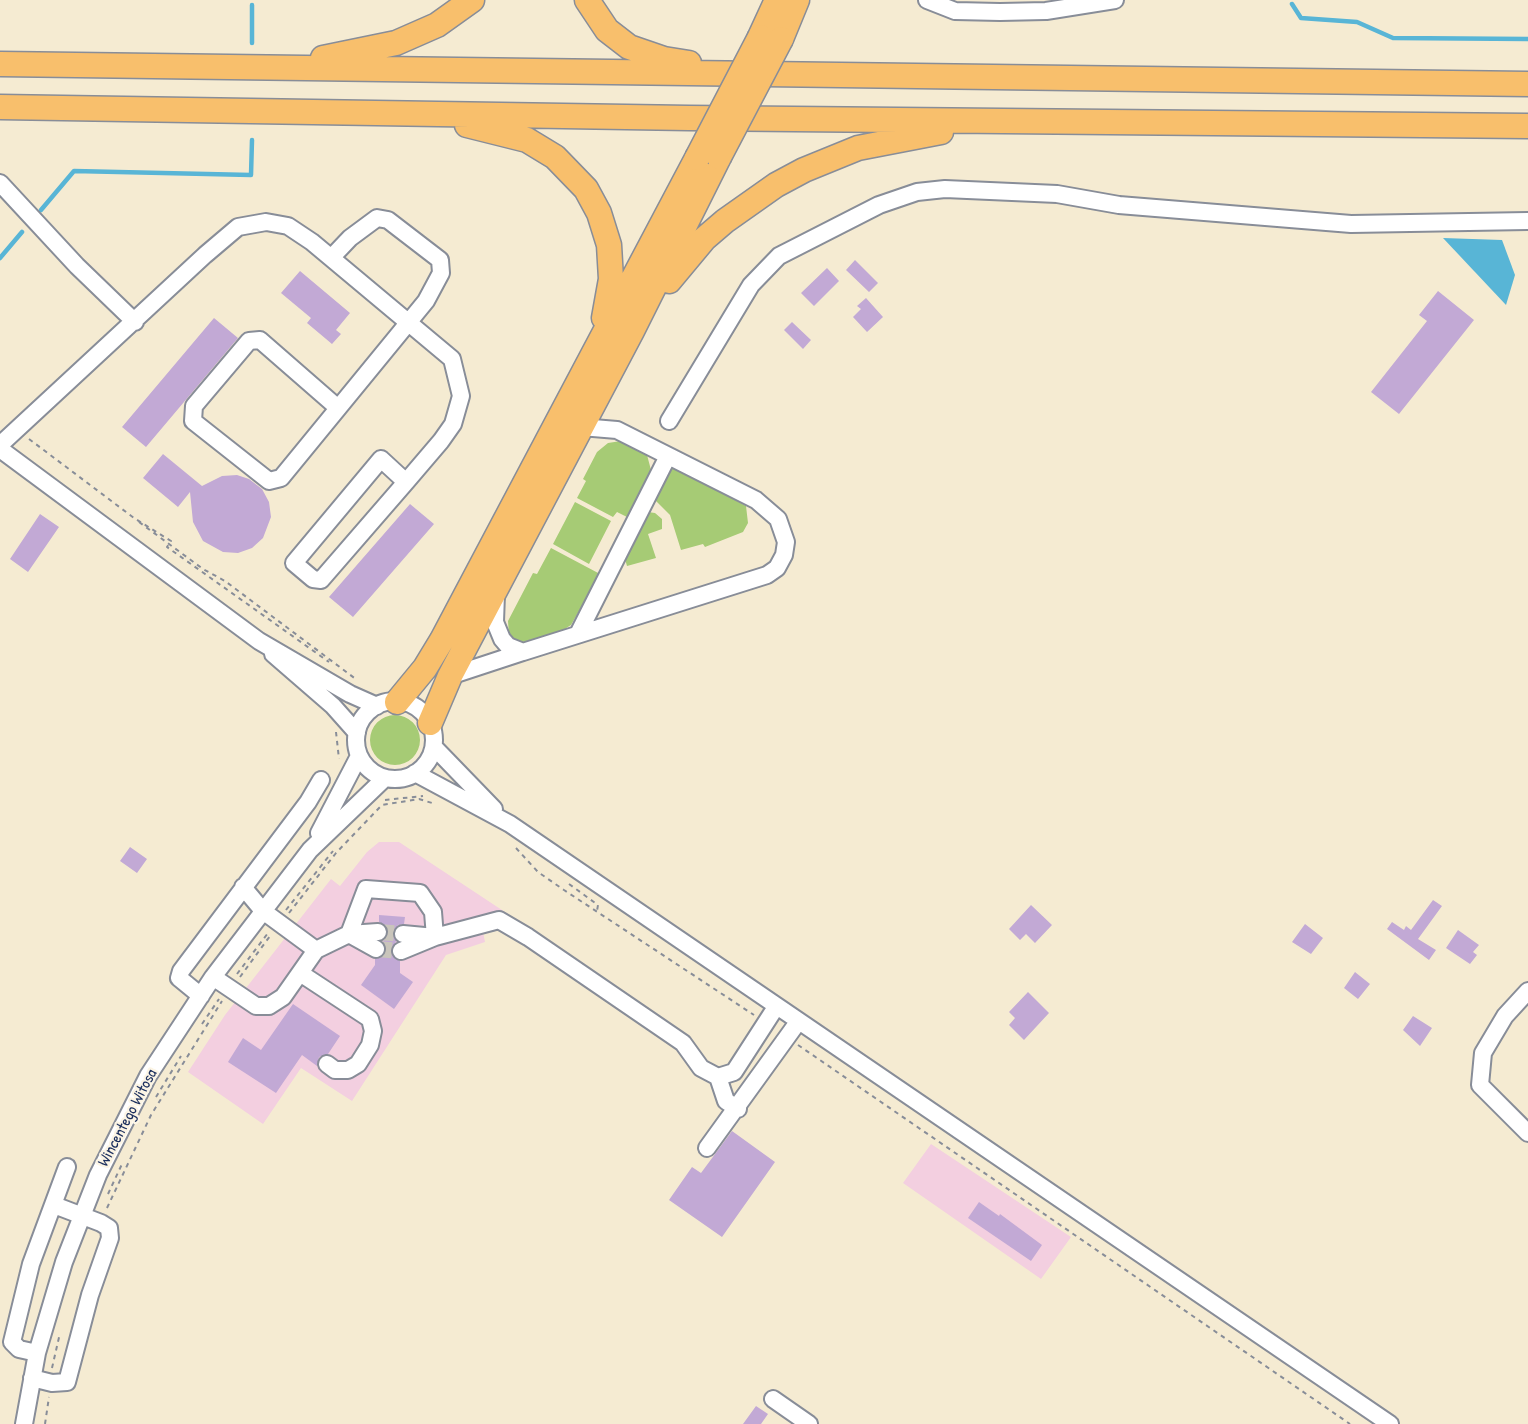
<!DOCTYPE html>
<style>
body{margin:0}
canvas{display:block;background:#f5ebd2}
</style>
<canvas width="1528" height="1424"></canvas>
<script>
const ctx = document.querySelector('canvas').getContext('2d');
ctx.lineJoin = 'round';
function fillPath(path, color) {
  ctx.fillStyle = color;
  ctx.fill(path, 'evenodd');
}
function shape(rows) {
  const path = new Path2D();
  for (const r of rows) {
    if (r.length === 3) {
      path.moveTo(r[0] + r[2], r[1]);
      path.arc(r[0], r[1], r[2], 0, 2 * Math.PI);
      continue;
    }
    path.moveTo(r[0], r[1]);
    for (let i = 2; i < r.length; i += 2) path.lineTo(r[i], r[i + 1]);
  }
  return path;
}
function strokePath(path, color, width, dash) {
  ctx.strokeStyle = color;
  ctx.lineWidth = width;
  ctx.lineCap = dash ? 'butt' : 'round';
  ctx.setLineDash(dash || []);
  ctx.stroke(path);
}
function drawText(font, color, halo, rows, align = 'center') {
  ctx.font = font + ' "Patrick Hand",sans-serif';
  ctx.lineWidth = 4.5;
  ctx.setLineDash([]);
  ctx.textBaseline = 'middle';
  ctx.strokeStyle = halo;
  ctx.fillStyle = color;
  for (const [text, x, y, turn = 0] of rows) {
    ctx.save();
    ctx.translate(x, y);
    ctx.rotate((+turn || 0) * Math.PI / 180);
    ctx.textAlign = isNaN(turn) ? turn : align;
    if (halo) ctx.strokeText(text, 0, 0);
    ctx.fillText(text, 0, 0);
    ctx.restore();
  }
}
fillPath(shape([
 [379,842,399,842,511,916,500,930,483,932,485,942,446,955,352,1101,301,1068,263,1124,188,1072,225,1015,331,879,340,886,367,852],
 [931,1144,1071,1237,1041,1279,903,1183]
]), '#f3cfe0');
fillPath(shape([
 [621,441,647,455,651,470,629,518,617,512,613,517,577,498,586,481,583,479,597,452,608,443],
 [672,466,746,506,748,523,743,532,705,547,703,544,681,550,670,515,654,499],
 [575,502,611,521,589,564,553,544],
 [648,512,655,513,662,519,662,529,648,534,656,558,627,566,625,559],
 [551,548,600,574,571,625,560,632,519,643,509,636,508,621,533,573,537,574],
 [395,740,25]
]), '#a6cb75');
fillPath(shape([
 [1443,238,1502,240,1515,275,1506,305]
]), '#58b5d6');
strokePath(shape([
 [1292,4,1301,18,1357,22,1393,38,1528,39],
 [252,5,252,43],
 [41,210,74,171,251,175,252,140],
 [0,258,22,232]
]), '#58b5d6', 4.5);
fillPath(shape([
 [855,260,878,283,869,292,846,270],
 [827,268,839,281,814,306,801,293],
 [300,271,350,313,336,330,341,334,332,344,307,323,311,318,281,293],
 [1438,291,1474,320,1399,414,1371,392,1427,321,1419,315],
 [866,298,883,317,867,332,853,317,861,309,857,306],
 [214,318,238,338,146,447,122,427],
 [792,322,811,340,803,349,784,330],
 [163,454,202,486,222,476,237,475,249,479,262,489,269,502,271,517,263,538,252,548,238,553,223,552,203,541,193,522,190,492,178,507,143,478],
 [410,504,434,524,353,617,329,597],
 [40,514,59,527,28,572,10,559],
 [130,847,147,859,137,873,120,861],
 [1433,900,1442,906,1418,939,1436,950,1429,960,1387,929,1392,922,1404,930,1406,926,1411,930],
 [1031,905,1052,925,1035,943,1026,934,1020,940,1009,929],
 [379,915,405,917,404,924,398,925,393,932,396,942,391,949,391,954,400,961,400,973,413,982,394,1009,361,985,375,965,375,959,385,954,386,948,383,941,388,931,386,926,379,922],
 [1305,924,1323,938,1311,954,1292,942],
 [1458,930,1479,945,1473,952,1477,955,1470,964,1446,948],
 [1355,972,1370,984,1358,999,1344,988],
 [1028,992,1049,1013,1024,1040,1009,1025,1015,1018,1009,1012],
 [293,1004,340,1036,328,1054,319,1057,317,1066,302,1055,276,1093,228,1062,243,1038,261,1050],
 [1413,1016,1432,1028,1420,1046,1403,1030],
 [732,1131,775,1162,722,1237,669,1200,692,1167,701,1173],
 [979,1202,999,1216,1000,1214,1042,1245,1031,1261,968,1218],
 [756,1406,768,1414,761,1424,743,1424]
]), '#c2a9d5');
strokePath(shape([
 [378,932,403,934],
 [376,949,401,951]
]), '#c9c5bb', 16, [16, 8]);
const minor = shape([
 [927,0,955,11,1000,12,1046,11,1115,0],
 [0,183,77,266,135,322],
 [331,258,350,238,377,218,388,220,440,260,441,273,426,301,281,478,269,481,193,421,194,406,249,341,260,340,338,408],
 [669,421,751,285,779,256,879,205,917,192,945,189,1057,194,1119,205,1351,224,1528,221],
 [0,445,205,255,238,227,266,222,288,226,312,242,452,359,461,396,453,424,441,441,406,482,321,580,313,579,294,563,381,459,406,482],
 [0,449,259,641,350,694,377,706],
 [578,634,668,456],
 [523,652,767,575,777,568,784,555,786,542,778,519,756,500,617,430,581,427],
 [273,654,333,706,357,733],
 [450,676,523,652,508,646,502,639,495,622,496,594],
 [395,740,39],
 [434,747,494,809],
 [415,773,510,824,1390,1424],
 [319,833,359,756],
 [243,887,263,911,316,950,349,934,376,949],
 [378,932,349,934,366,889,420,893,433,912,435,937,403,934],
 [401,951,435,937,499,920,528,937,683,1043,701,1068,718,1077,734,1072,776,1007],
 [300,973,370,1019,373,1031,370,1045,358,1064,348,1070,335,1070,327,1064],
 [213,977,256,1006,269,1006,283,997,316,950],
 [1528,991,1505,1016,1483,1053,1480,1085,1528,1133],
 [201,996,179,978,181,971,308,802,321,780],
 [718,1077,726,1101,738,1109],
 [707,1148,798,1022],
 [37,1353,19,1349,12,1342,31,1264,67,1167],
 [32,1378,52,1383,67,1382,90,1295,110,1238,109,1228,101,1223,54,1205],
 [773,1399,809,1424],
 [24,1424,37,1353,64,1262,98,1175,148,1076,213,977,310,850,385,778]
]);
const highway = shape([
 [587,0,607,30,629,47,664,59,689,63],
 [760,37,777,0],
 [781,39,797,0],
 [323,58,396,43,437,25,472,0],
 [0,64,1528,84],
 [0,107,689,118,1528,126],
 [467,125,527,140,555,157,586,189,599,213,609,245,611,279,604,318],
 [669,281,704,239,725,221,776,185,804,170,858,148,941,132],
 [397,702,425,668,442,640,697,158],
 [430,723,450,676,632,331,719,157]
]);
strokePath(minor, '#888d98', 20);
strokePath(highway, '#888d98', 27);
strokePath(shape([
 [29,439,134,518,171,541,167,547,329,662],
 [139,522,203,569,225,581,357,680],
 [336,732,339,759],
 [385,800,423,796],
 [516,848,538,872,564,890,754,1015],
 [569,884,598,905,597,911],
 [286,910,333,851],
 [289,913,336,853,382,805,419,799,432,803,435,800],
 [237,974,268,933],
 [240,977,270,936],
 [202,1024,219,999],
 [798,1045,1350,1424],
 [156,1097,181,1056],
 [108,1194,122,1164],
 [107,1208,151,1115,222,1001],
 [52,1368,60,1333],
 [45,1424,49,1397]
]), '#888d98', 2, [4.5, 4.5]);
strokePath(minor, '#fff', 16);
strokePath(highway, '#f8bf6c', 24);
const highwayBridge = shape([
 [719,157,781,39],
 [697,158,760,37]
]);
strokePath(highwayBridge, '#888d98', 27, []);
strokePath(highwayBridge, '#f8bf6c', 24);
drawText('16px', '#1b2f5e', '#fcf5e5', [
 ["Wincentego Witosa",128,1118,-62]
]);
</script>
